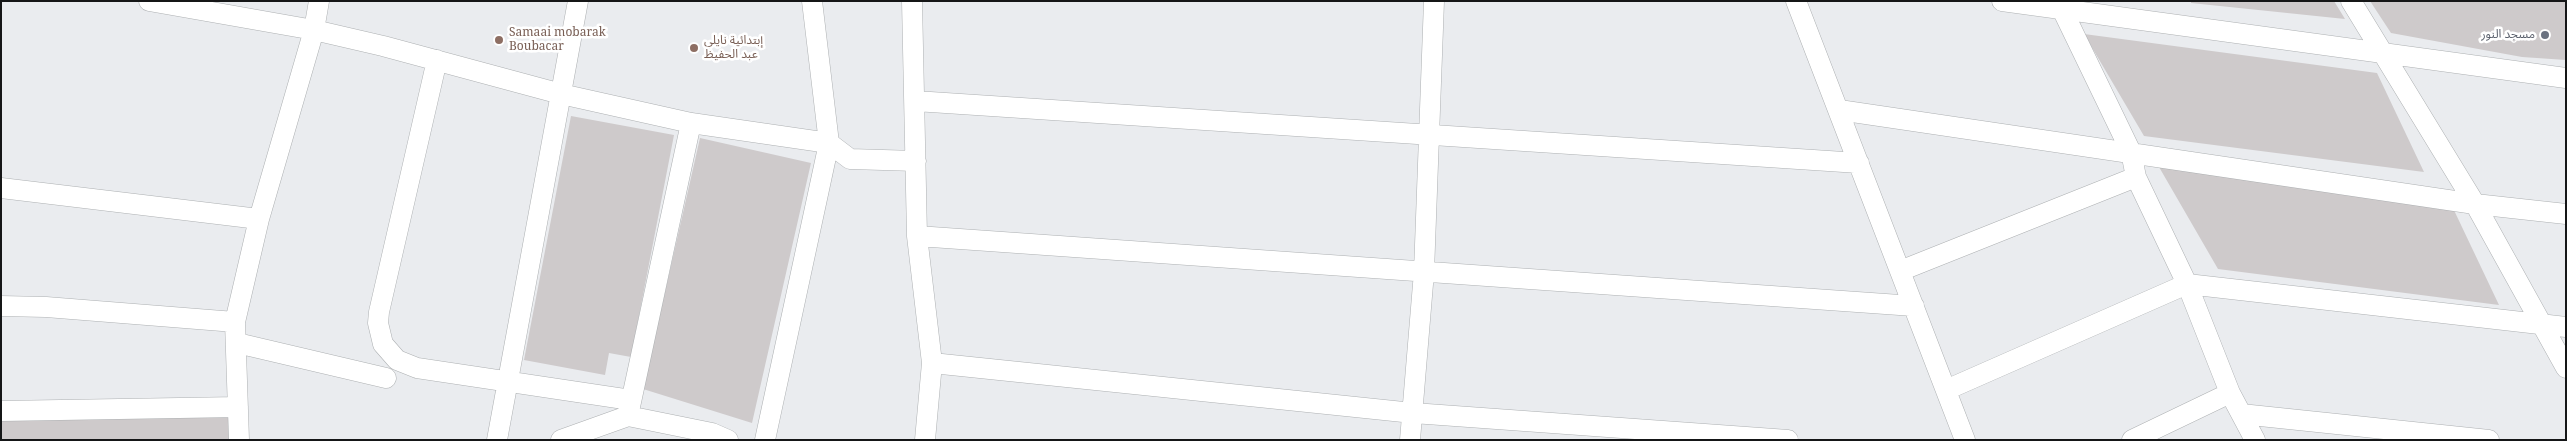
<!DOCTYPE html>
<meta charset="utf-8">
<style>
body{margin:0}
#map{position:relative;width:2567px;height:441px;overflow:hidden;background:#eaecef;font-family:"Noto Serif",serif}
canvas{display:block}
.frame{position:absolute;inset:0;border:2px solid #151617;pointer-events:none}
</style>
<div id="map">
<canvas width="2567" height="441"></canvas>
<div class="frame"></div>
</div>
<script>
const ctx = document.querySelector('canvas').getContext('2d');
ctx.lineJoin = 'round';
function fillPath(path, color) {
  ctx.fillStyle = color;
  ctx.fill(path, 'evenodd');
}
function shape(rows) {
  const path = new Path2D();
  for (const r of rows) {
    path.moveTo(r[0], r[1]);
    for (let i = 2; i < r.length; i += 2) path.lineTo(r[i], r[i + 1]);
  }
  return path;
}
function strokePath(path, color, width, dash) {
  ctx.strokeStyle = color;
  ctx.lineWidth = width;
  ctx.lineCap = dash ? 'butt' : 'round';
  ctx.setLineDash(dash || []);
  ctx.stroke(path);
}
function drawText(font, color, halo, rows, align = 'center') {
  ctx.font = font + ' "Noto Serif","Noto Sans Arabic",serif';
  ctx.lineWidth = 5;
  ctx.setLineDash([]);
  ctx.textBaseline = 'middle';
  ctx.strokeStyle = halo;
  ctx.fillStyle = color;
  for (const [text, x, y, turn = 0] of rows) {
    ctx.save();
    ctx.translate(x, y);
    ctx.rotate((+turn || 0) * Math.PI / 180);
    ctx.textAlign = isNaN(turn) ? turn : align;
    if (halo) ctx.strokeText(text, 0, 0);
    ctx.fillText(text, 0, 0);
    ctx.restore();
  }
}
fillPath(shape([
 [2191,1,2334,1,2345,19,2191,3],
 [2370,1,2566,1,2566,60,2522,57,2391,33],
 [2084,34,2377,73,2424,172,2144,136],
 [571,116,674,135,631,357,609,353,605,375,524,360],
 [700,138,811,163,752,423,643,389],
 [2159,167,2452,206,2499,305,2218,269],
 [228,415,230,440,1,440,1,420]
]), '#cecacb');
const minor = shape([
 [149,1,314,30,383,46,561,94,691,123,829,143,850,159,916,161],
 [912,1,917,236,932,363,925,440],
 [1796,1,1965,440],
 [2002,1,2566,78],
 [2058,1,2131,152,2136,177,2187,284,2230,393,2255,440],
 [2351,1,2475,204,2566,368],
 [437,60,379,312,378,323,383,344,397,360,417,368,631,400],
 [915,101,1859,163],
 [1839,110,2475,204,2566,214],
 [1,188,259,219],
 [917,236,1914,306],
 [1900,271,2136,177],
 [1,306,46,307,235,322],
 [237,343,386,378],
 [932,363,1413,413,1788,440],
 [1946,390,2187,284,2566,327],
 [1,411,238,407],
 [2241,414,2489,440],
 [628,416,691,123],
 [239,440,235,322,259,219,314,30,319,1],
 [497,440,578,1],
 [561,440,628,416,712,433,728,440],
 [765,440,829,143,812,1],
 [1410,440,1424,272,1434,1],
 [2132,440,2230,393]
]);
strokePath(minor, '#adb0b2', 21);
strokePath(minor, '#fff', 20);
for (const [x, y, r, color] of [
 [2545,35,5,"#6b7280"],
 [499,40,5,"#8d6e63"],
 [694,48,5,"#8d6e63"]
]) {
  const dot = new Path2D();
  dot.arc(x, y, r, 0, 2 * Math.PI);
  ctx.fillStyle = color;
  ctx.fill(dot);
  strokePath(dot, '#fff', 2);
}
drawText('12px', '#785e54', '#fff', [
 ["Samaai mobarak",509,33],
 ["Boubacar",509,47],
 ["إبتدائية نايلي",704,41],
 ["عبد الحفيظ",704,55]
], 'left');
drawText('12px', '#5b616d', '#fff', [
 ["مسجد النور",2535,35]
], 'right');
</script>
